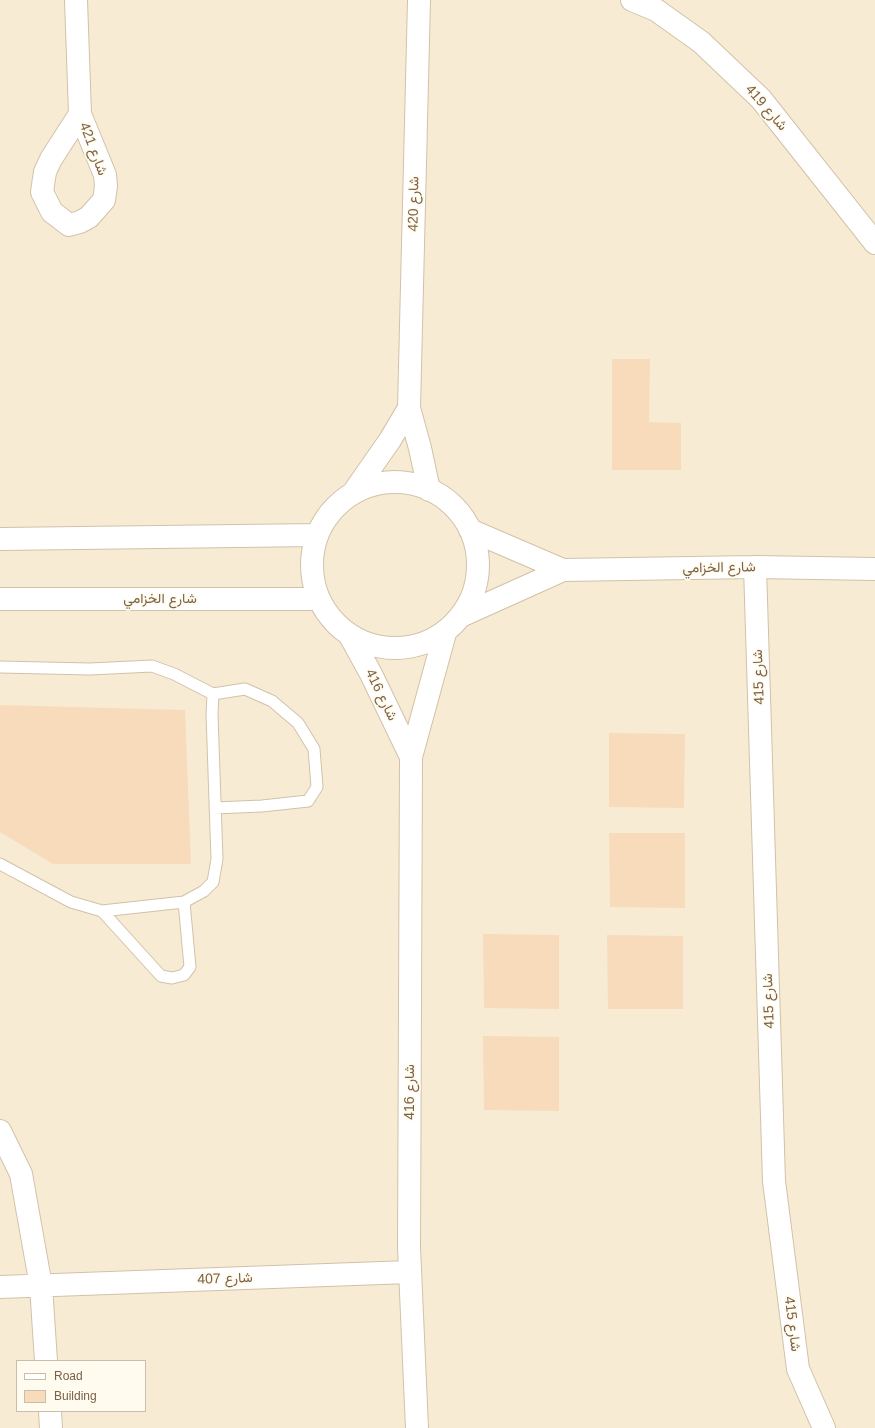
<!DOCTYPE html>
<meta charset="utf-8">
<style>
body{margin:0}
#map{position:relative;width:875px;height:1428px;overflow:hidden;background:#fef8e5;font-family:Arial,sans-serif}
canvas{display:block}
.legend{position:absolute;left:16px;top:1360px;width:130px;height:52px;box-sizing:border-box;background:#fffbee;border:1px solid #cabdab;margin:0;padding:5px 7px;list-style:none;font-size:12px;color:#7b6147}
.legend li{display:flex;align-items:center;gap:8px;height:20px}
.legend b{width:20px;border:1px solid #cabdab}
</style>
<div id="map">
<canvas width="875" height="1428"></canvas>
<ul class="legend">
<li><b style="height:5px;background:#fff"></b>Road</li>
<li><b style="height:11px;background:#f7dbba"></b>Building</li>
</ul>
</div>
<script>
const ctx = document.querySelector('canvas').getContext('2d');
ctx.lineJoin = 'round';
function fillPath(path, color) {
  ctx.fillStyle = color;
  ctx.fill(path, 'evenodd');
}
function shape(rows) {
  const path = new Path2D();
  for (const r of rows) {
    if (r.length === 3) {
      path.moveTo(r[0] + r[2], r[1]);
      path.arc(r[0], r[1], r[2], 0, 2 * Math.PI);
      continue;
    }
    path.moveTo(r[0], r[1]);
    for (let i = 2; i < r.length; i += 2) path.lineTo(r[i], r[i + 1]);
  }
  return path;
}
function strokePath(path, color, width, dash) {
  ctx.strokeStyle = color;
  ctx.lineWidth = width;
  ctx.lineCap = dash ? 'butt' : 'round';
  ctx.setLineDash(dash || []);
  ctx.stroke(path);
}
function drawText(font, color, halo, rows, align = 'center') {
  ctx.font = font + ' Arial,Vazirmatn,sans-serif';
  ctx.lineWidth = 3.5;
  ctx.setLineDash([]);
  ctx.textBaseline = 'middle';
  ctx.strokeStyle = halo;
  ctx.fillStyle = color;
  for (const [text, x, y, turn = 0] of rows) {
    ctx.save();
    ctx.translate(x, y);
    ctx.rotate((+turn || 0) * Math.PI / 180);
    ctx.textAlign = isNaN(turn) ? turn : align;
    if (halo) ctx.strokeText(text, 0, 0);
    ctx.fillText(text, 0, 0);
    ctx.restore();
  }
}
fillPath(shape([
 [0,0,875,0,875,1428,0,1428],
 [17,1361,145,1361,145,1411,17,1411]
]), '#f7ecd3');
fillPath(shape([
 [612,359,650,359,649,422,681,423,681,470,612,470],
 [0,705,185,710,191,864,53,864,0,832],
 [609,733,685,734,684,808,609,807],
 [609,833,685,833,685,908,610,907],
 [483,934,559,935,559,1009,484,1008],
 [607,935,683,936,683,1009,608,1009],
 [483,1036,559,1037,559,1111,484,1110]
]), '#f7dbba');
const lane = shape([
 [0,667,90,669,152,666,174,674,213,694,245,689,272,701,298,723,314,749,317,787,308,801,262,806,215,808],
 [0,864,71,902,102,911,184,902,204,891,213,882,217,859,212,714,213,694],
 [102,911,161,976,172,978,184,975,190,967,184,902]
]);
const street = shape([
 [76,0,80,114,105,175,106,186,104,200,89,217,80,222,69,225,52,212,42,192,45,172,51,159,80,114],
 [419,0,409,408,420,448,429,490],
 [632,0,656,10,701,42,761,99,875,243],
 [395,565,83],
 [353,493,390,440,409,408],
 [470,530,563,570],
 [0,539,317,535],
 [755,567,774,1181,798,1369,824,1428],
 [0,599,319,599],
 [463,615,563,570,755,567,875,569],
 [349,634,371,674,411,757],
 [0,1131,21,1174,41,1286,46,1361],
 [0,1287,409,1272],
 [50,1411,51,1428],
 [417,1428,409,1247,411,757,445,633]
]);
strokePath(lane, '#d2c1a9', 13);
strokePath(street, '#d2c1a9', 24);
strokePath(lane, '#fff', 11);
strokePath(street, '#fff', 22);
drawText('14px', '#7b6147', '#fffbee', [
 ["شارع 419",766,108,49],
 ["شارع 421",93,149,69],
 ["شارع 420",414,204,-89],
 ["شارع الخزامي",719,568,-1],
 ["شارع الخزامي",160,599],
 ["شارع 415",759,677,-92],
 ["شارع 416",381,695,64],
 ["شارع 415",769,1001,-92],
 ["شارع 416",410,1092,-90],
 ["شارع 407",225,1279,-2],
 ["شارع 415",792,1324,83]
]);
</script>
